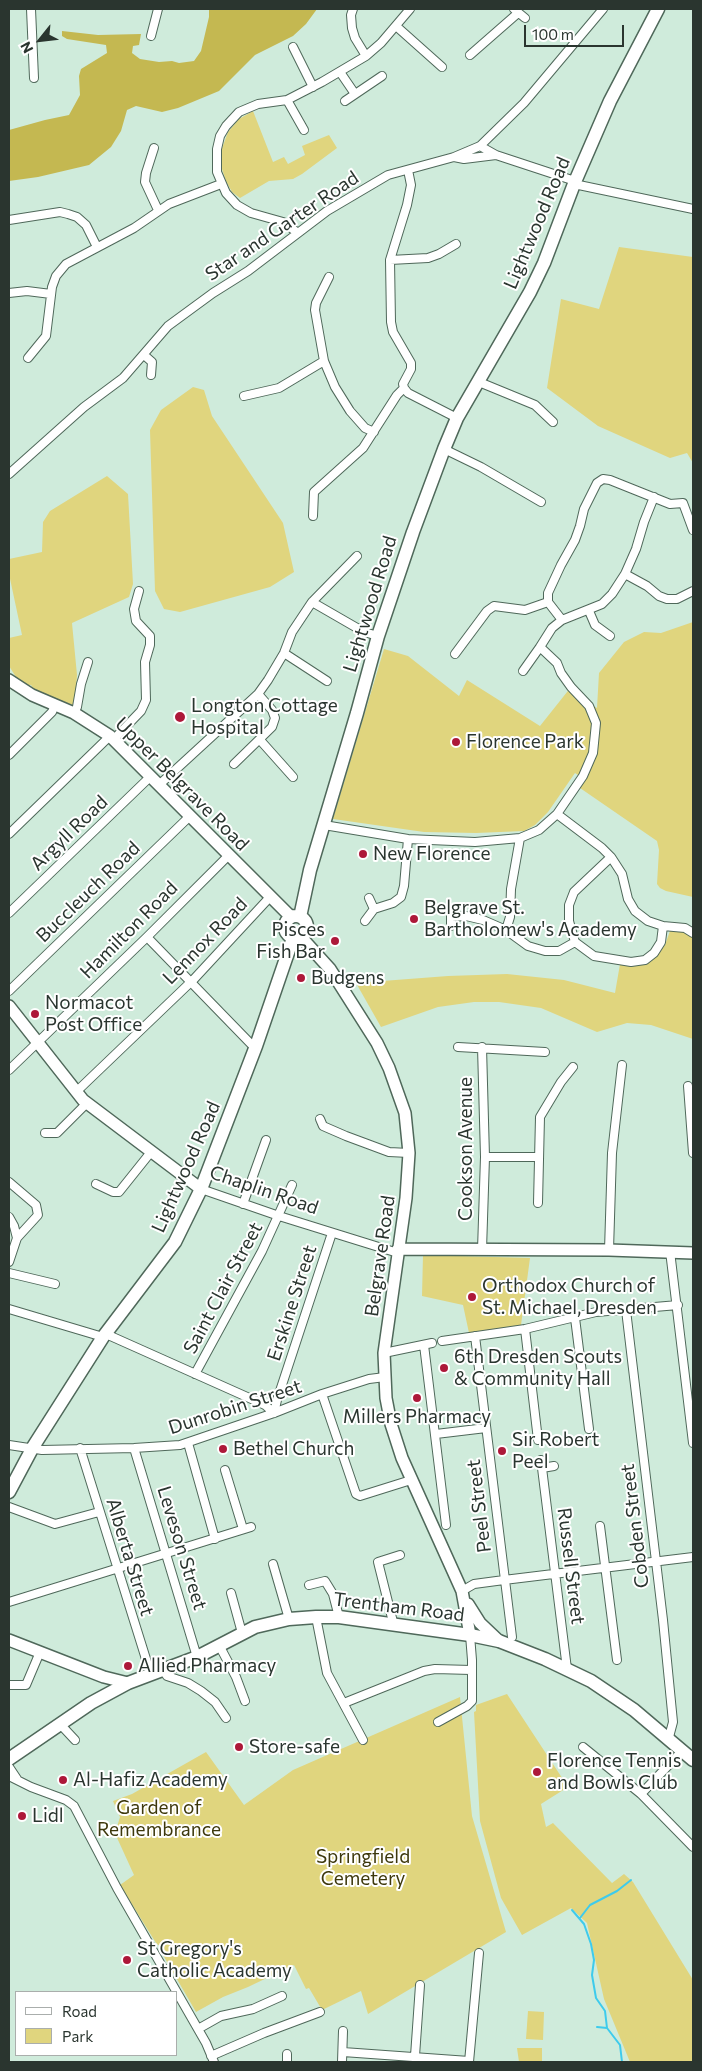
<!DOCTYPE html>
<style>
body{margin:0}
#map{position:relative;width:702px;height:2071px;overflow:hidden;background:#cfebdb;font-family:Commissioner,sans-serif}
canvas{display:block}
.frame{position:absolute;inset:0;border:10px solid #2a352f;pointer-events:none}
.legend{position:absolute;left:15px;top:1991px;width:162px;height:65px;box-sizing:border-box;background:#fff;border:1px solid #aaaeac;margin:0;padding:6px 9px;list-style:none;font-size:15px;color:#2a352f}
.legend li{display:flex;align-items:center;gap:10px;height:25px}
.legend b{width:25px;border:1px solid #aaaeac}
.north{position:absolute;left:15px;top:15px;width:50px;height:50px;-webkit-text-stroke:4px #fff;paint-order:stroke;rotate:241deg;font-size:14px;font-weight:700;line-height:20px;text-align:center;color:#2a352f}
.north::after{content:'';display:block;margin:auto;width:18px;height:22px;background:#2a352f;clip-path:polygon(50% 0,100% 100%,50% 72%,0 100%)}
.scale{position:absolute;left:524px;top:25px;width:100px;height:22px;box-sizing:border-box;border:2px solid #2a352f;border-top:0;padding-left:6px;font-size:15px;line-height:18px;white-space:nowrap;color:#2a352f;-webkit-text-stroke:4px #fff;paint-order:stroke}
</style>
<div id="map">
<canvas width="702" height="2071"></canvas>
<div class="frame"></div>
<ul class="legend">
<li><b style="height:6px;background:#fff"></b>Road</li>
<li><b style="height:14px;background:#e0d57e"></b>Park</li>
</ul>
<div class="north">N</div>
<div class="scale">100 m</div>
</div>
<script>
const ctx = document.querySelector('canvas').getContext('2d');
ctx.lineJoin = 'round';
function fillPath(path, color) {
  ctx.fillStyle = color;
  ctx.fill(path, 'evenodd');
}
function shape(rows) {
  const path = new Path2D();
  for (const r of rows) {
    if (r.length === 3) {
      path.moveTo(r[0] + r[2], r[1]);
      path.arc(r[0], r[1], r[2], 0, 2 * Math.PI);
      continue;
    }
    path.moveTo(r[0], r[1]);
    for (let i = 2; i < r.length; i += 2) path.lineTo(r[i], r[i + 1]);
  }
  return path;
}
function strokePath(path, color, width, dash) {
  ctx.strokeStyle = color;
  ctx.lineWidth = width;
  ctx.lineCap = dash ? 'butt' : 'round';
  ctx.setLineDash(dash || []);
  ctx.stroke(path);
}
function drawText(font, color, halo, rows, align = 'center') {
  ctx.font = font + ' Commissioner,sans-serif';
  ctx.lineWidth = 4;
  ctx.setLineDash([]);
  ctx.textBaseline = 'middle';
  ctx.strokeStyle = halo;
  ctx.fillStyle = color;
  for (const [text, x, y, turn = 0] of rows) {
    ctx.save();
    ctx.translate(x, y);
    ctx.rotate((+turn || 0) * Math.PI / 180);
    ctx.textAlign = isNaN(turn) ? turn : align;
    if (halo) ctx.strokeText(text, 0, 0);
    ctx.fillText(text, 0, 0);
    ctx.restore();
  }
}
fillPath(shape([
 [253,111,273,162,284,157,288,164,305,155,302,146,329,135,337,148,302,174,293,179,269,181,240,198,232,192,226,181,222,169,221,151,228,132,239,119],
 [619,247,693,257,693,463,687,453,670,458,598,426,547,388,561,299,599,309],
 [193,387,204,390,212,416,283,523,294,572,270,587,180,612,164,609,155,591,150,430,161,410],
 [107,476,128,494,133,584,129,597,72,623,77,675,75,704,73,705,36,692,31,685,27,685,16,677,9,666,9,638,22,635,9,574,9,559,42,552,43,522,50,511],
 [693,622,693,897,666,891,660,888,657,884,659,850,657,841,580,788,581,777,575,773,548,812,535,825,524,831,476,833,424,832,333,819,384,649,408,656,459,696,467,680,540,726,571,687,585,701,597,708,599,673,624,642,644,632,661,633],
 [670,931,681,931,693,937,693,1039,651,1025,627,1023,597,1032,541,1008,499,1002,474,1002,438,1007,381,1027,356,983,448,976,507,974,564,980,615,993,620,964,655,957,665,945],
 [423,1255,530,1258,521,1325,469,1333,463,1305,422,1296],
 [507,1694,568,1787,541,1804,546,1827,553,1823,612,1883,624,1874,633,1882,693,1980,693,2062,630,2062,604,1999,587,1923,571,1908,522,1935,501,1898,480,1821,474,1712,476,1711,476,1705],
 [460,1697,472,1816,506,1932,368,2014,361,1991,322,2010,309,1988,306,1989,294,1965,248,1987,223,1997,196,2012,163,1955,162,1948,156,1943,120,1885,134,1875,113,1829,116,1830,120,1817,113,1801,132,1794,206,1752,244,1805,293,1770],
 [528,2011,544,2012,543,2040,526,2039],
 [517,2048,542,2048,542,2062,519,2062]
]), '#e0d57e');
fillPath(shape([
 [209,9,317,9,306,24,293,36,255,55,219,91,178,108,162,112,136,106,127,110,121,131,111,147,89,165,38,177,9,181,9,130,45,120,69,115,80,95,79,76,81,69,107,53,106,45,67,39,62,36,62,31,98,35,141,34,139,45,133,46,132,53,140,59,159,62,172,61,179,63,194,61,201,51,209,17]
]), '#c4b851');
strokePath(shape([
 [572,1910,584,1924,591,1944,594,1960,592,1975,596,1998,605,2011,607,2028,620,2045,622,2062],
 [580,1918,590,1905,617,1891,631,1880],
 [597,2027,607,2028]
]), '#3ecbec', 2);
const street = shape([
 [31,9,34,78],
 [353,9,351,15,352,28,355,38,366,56],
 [514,9,525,18],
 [396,26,442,67],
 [151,36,158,9],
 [293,47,313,87],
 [470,55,518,13],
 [340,72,355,94],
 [287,100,304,130],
 [345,101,382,76],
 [480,146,496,155,575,181],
 [154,148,146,173,145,182,158,210],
 [454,157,464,159,496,155],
 [574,184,693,209],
 [9,220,60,212,68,214,77,217,86,225,97,247],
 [298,233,283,222,251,213,237,205,226,193,217,172,217,149,220,136,226,126,239,112,258,104,287,100,322,82,366,56,381,43,410,9],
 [390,260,428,258,439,254,456,244],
 [329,277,316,303,315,310,324,361,335,387,350,411,365,428,374,432],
 [9,293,27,291,51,294],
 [144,355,152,362,151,375],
 [28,358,46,336,52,287,56,276,66,264,134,228,169,204,221,184],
 [479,382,535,405,553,422],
 [404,388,403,384,411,369,411,363,393,332,391,322,390,260,407,205,411,185,408,170],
 [244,396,279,388,324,361],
 [444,449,481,467,541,502],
 [9,474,84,407,123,378,168,326,213,293,248,271,327,211,388,175,454,157,480,146,524,103,603,9],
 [313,516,314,492,363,448,397,395,404,388,408,393,457,418],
 [625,574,647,586,659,596,667,599,677,599,693,591],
 [312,602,364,632,378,636],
 [589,611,595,625,610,636],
 [562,620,548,602,548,593,561,565,575,540,580,526,584,509,597,483,603,479,610,480,670,504,683,503,693,530],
 [284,653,327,681],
 [455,654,487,611,494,606,525,610,548,602],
 [523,671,540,647],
 [74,713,77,707,81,684,88,662],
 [114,739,141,711,146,700,145,662,150,645,150,636,136,621,134,609,139,591],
 [260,740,293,777],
 [9,755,52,712,55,705],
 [234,764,272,727,275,718,272,710,258,694],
 [160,784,258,694,268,680,284,653,292,632,312,602,357,556],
 [557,814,602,848,611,857,622,874,628,899,635,911,648,921,663,926,685,928,693,933],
 [324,825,408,839,475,842,520,838,539,830,557,814,583,776,593,753,596,723,589,706,571,687,561,673,557,663,540,647,552,628,562,620,602,604,612,594,625,574,636,549,644,522,654,497],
 [9,834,110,736],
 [611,857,574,892,569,905,569,921,575,942,594,956,631,962,645,960,654,953,661,942,663,926],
 [369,898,374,909,393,903,401,897,404,886,408,839],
 [9,913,151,776],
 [452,917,466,916,483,920,506,930,528,946,545,951,559,951,575,942],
 [365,921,374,909],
 [451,926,451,909],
 [506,930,510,917,511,889,520,838],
 [147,937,251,1044,256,1046],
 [9,991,190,816],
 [458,1047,545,1052],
 [9,1070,147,937,229,855],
 [688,1086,693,1153],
 [76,1092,194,979,270,897],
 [320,1119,323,1126,346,1136,389,1152,409,1153],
 [45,1133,57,1133,87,1103],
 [485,1157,538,1157],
 [9,1182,36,1205,38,1215,17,1238,9,1262],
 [96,1184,113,1192,119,1192,151,1152],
 [201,1189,279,1216,398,1253],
 [538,1203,540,1117,561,1082,573,1067],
 [243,1204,266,1140],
 [9,1217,14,1226,17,1238],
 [482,1250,485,1157,482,1047],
 [609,1250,612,1153,622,1065],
 [670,1251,693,1443],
 [9,1273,55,1284],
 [9,1309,103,1337],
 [626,1310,663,1620,673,1722,669,1737],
 [575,1318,589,1429],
 [525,1329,538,1440],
 [106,1334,265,1405,274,1413,277,1400,332,1233],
 [475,1336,512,1637],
 [442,1341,525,1329,596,1312,678,1305],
 [424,1345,446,1525],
 [384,1353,432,1343],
 [195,1374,262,1251,292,1185],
 [322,1394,356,1494,360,1496,411,1480],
 [436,1434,486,1428],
 [188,1443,215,1539],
 [9,1445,42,1450,134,1448,180,1445,274,1413,322,1394,369,1379,385,1377],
 [80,1448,151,1675],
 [134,1448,197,1657],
 [541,1460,567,1669],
 [542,1468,554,1466],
 [225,1470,243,1529],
 [9,1507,55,1524,99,1512],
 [600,1526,617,1660],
 [273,1564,289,1619],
 [309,1585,325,1581,333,1594,339,1617],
 [462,1591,474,1584,504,1580,693,1557],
 [231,1593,242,1633],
 [9,1602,251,1527],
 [316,1617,327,1673,363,1740],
 [394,1626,378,1562,400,1555],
 [219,1645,236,1677,245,1701],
 [163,1670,167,1676,188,1683,201,1691,215,1702,226,1718],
 [9,1685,26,1685,40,1652],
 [344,1703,424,1671,435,1669,471,1670],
 [438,1722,467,1706,472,1701,472,1660,470,1635],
 [60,1724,75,1740],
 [583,1747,641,1794,693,1847],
 [9,1767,17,1779],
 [9,1776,31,1787,66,1800,74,1806,117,1888,206,2043,214,2062],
 [641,1794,683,1750],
 [198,2029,221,2016,253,2009,282,1996],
 [343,2052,469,2061],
 [211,2056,264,2033,320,2012],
 [415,2056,420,1985],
 [287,2062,287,2054],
 [342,2062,343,2031],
 [469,2062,479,1953]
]);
const secondary = shape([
 [9,680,32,695,74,713,110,736,291,917],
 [301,937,330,969,377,1043,389,1068,405,1113,409,1153,406,1198,384,1353,386,1398,391,1424,402,1458,462,1591,470,1635],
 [9,1006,83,1100,201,1189],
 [398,1249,609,1250,693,1253],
 [468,1604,480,1623,499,1641],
 [9,1640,104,1677,128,1683]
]);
const primary = shape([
 [296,927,11],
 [300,917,310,870,357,713,378,636,413,532,444,449,457,418,530,292,544,263,574,184,610,101,658,9],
 [9,1492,33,1447,103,1337,175,1242,201,1189,256,1046,293,938],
 [9,1759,91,1703,128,1683,197,1657,255,1627,289,1619,316,1617,339,1617,470,1635,499,1641,545,1659,591,1681,634,1710,693,1760]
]);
strokePath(street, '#4f685a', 10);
strokePath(secondary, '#4f685a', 14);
strokePath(primary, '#4f685a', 15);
strokePath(street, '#fff', 8);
strokePath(secondary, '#fff', 11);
strokePath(primary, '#fff', 12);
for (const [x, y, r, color] of [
 [180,717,6,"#ad1839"],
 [456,742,5,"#ad1839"],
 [363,854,5,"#ad1839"],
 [414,919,5,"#ad1839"],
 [335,941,5,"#ad1839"],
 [301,978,5,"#ad1839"],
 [35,1014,5,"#ad1839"],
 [472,1297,5,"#ad1839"],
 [444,1368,5,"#ad1839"],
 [417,1398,5,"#ad1839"],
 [223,1449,5,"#ad1839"],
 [502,1451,5,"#ad1839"],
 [128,1666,5,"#ad1839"],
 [239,1747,5,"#ad1839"],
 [537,1772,5,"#ad1839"],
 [63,1780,5,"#ad1839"],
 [22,1816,5,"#ad1839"],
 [127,1960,5,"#ad1839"]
]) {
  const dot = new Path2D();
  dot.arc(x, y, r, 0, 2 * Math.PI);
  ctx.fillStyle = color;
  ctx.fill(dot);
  strokePath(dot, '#fff', 2);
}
drawText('19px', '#2a352f', '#fff', [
 ["Lightwood Road",537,223,-67],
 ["Star and Garter Road",282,226,-34],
 ["Lightwood Road",370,604,-73],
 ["Upper Belgrave Road",182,784,45],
 ["Argyll Road",69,833,-44],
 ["Buccleuch Road",88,892,-44],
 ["Hamilton Road",129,930,-45],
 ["Lennox Road",205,941,-46],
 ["Cookson Avenue",466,1149,-90],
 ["Lightwood Road",186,1167,-66],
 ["Chaplin Road",264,1190,19],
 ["Belgrave Road",380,1256,-82],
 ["Saint Clair Street",223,1288,-62],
 ["Erskine Street",292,1303,-72],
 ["Dunrobin Street",235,1407,-18],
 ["Peel Street",479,1506,-97],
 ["Cobden Street",635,1526,-97],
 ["Leveson Street",182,1548,73],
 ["Alberta Street",130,1557,73],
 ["Russell Street",571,1566,83],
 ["Trentham Road",399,1607,7]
]);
drawText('19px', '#2a352f', '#fff', [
 ["Longton Cottage",191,706],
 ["Hospital",191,728],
 ["Florence Park",466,742],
 ["New Florence",373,854],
 ["Belgrave St.",424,908],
 ["Bartholomew's Academy",424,930],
 ["Pisces",325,930,"right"],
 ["Fish Bar",325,952,"right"],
 ["Budgens",311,978],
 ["Normacot",45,1003],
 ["Post Office",45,1025],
 ["Orthodox Church of",482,1286],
 ["St. Michael, Dresden",482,1308],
 ["6th Dresden Scouts",454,1357],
 ["& Community Hall",454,1379],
 ["Millers Pharmacy",417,1417,"center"],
 ["Sir Robert",512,1440],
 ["Peel",512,1462],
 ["Bethel Church",233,1449],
 ["Allied Pharmacy",138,1666],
 ["Store-safe",249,1747],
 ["Florence Tennis",547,1761],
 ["and Bowls Club",547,1783],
 ["Al-Hafiz Academy",73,1780],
 ["Lidl",32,1816],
 ["St Gregory's",137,1949],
 ["Catholic Academy",137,1971]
], 'left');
drawText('19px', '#3d380c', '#fff', [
 ["Garden of",159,1808],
 ["Remembrance",159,1830],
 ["Springfield",363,1857],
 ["Cemetery",363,1879]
]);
</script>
